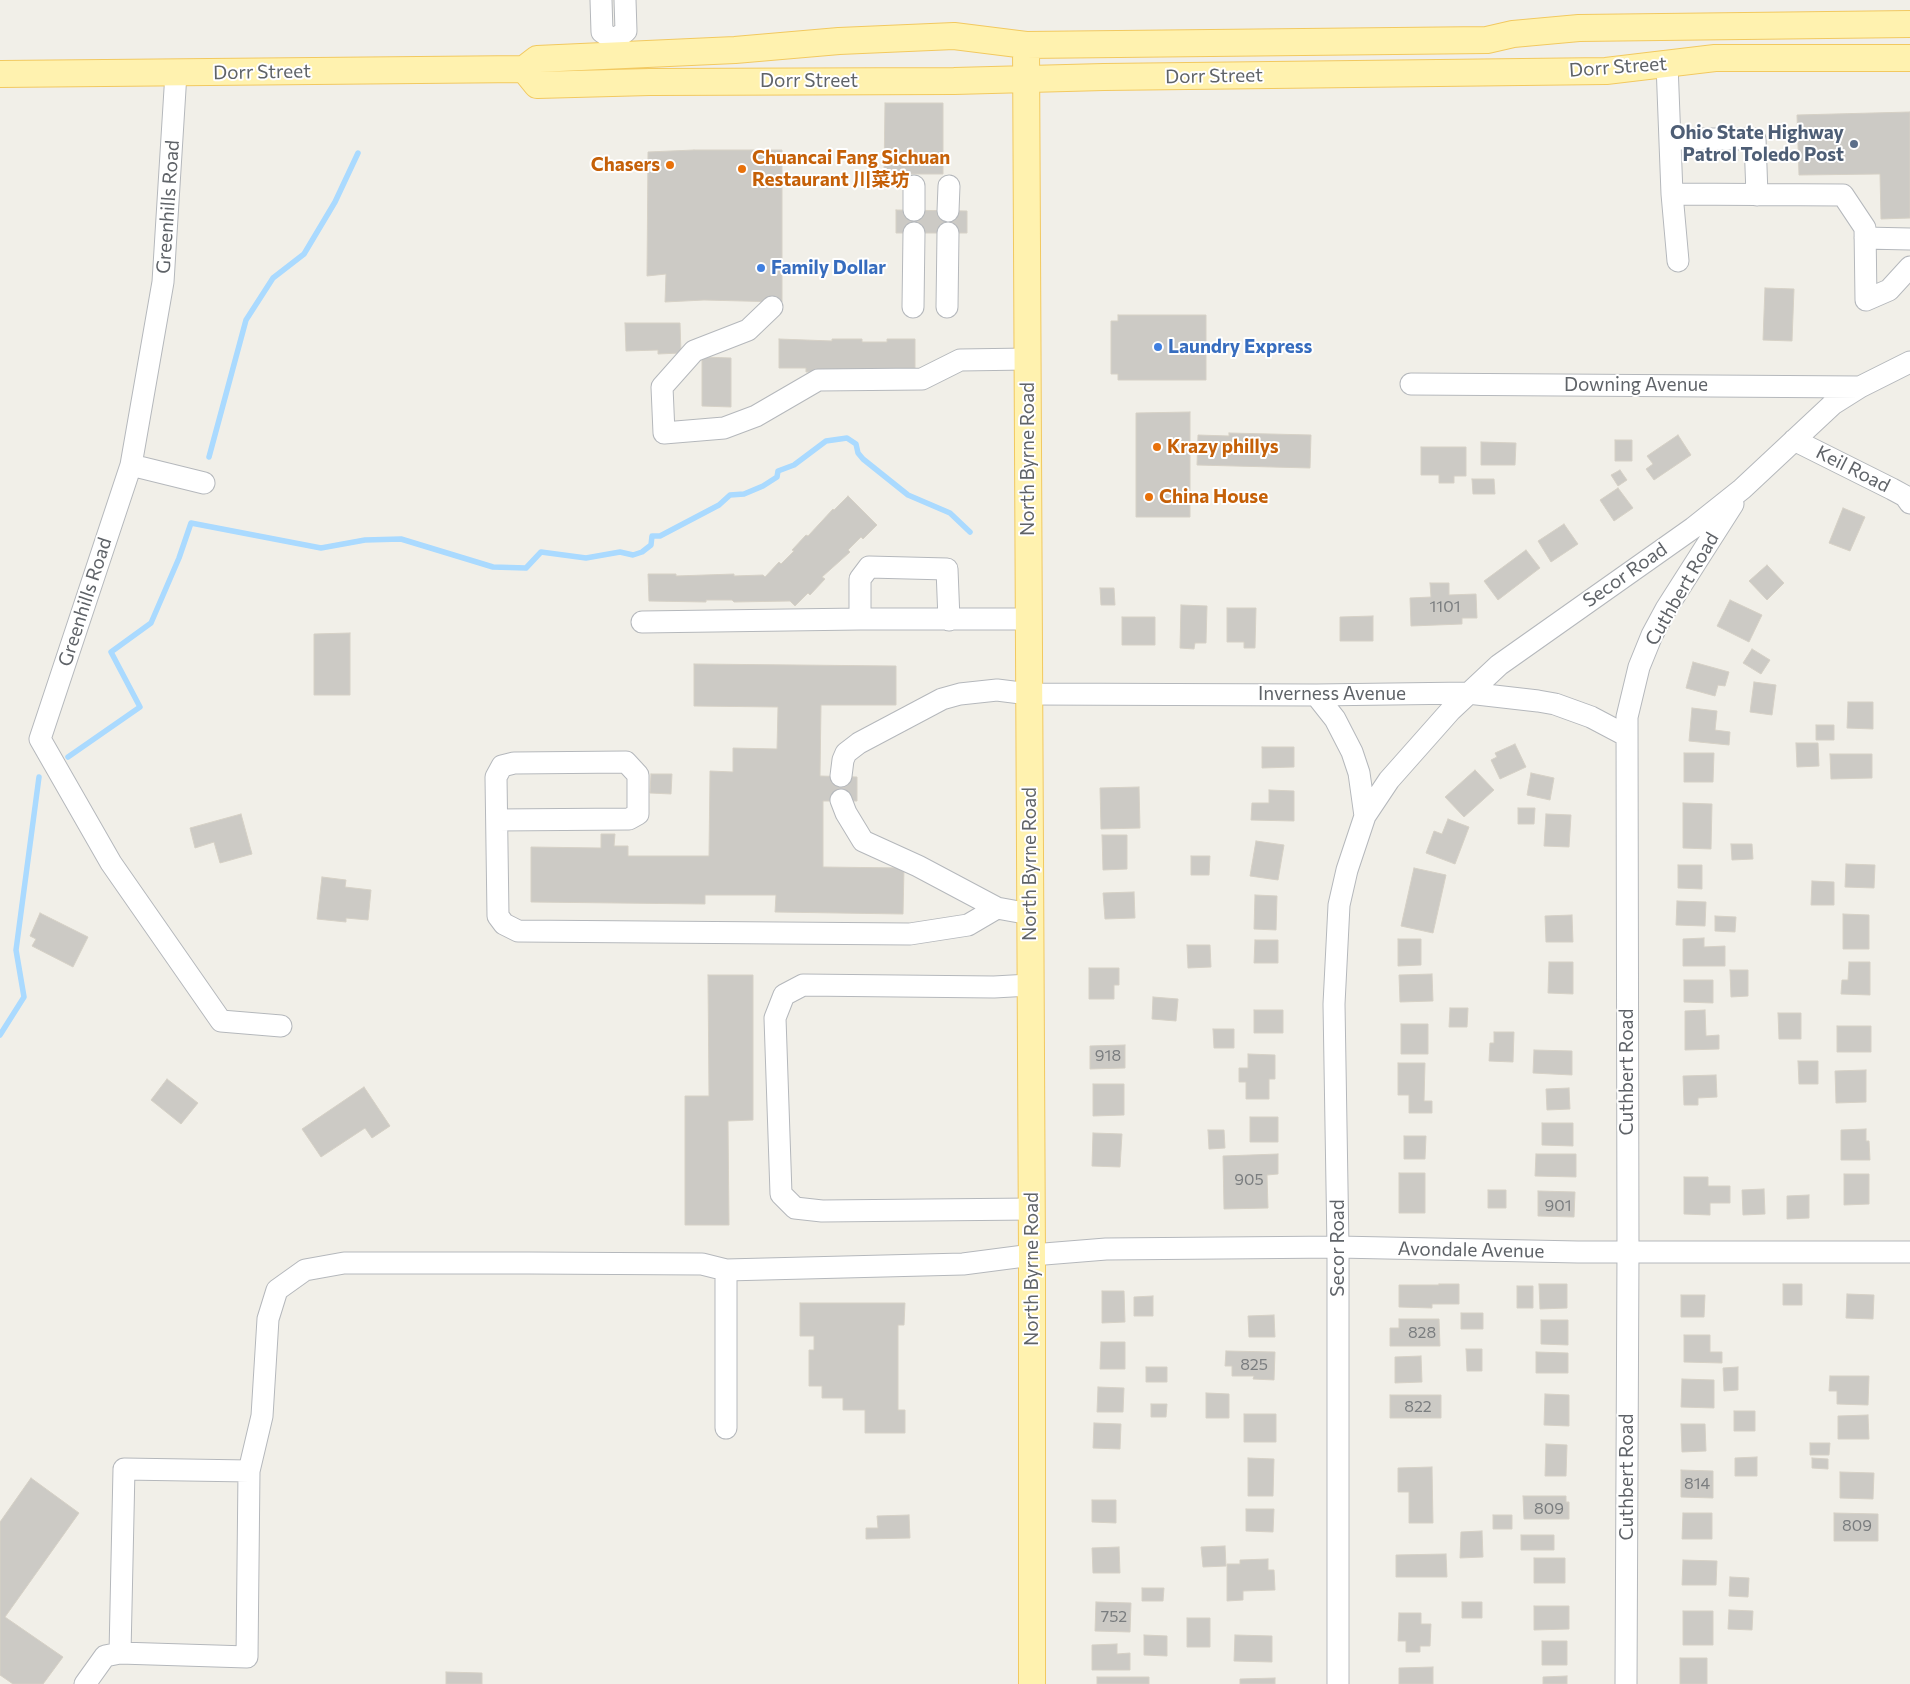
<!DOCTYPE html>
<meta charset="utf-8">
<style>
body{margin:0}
canvas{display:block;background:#f1efe8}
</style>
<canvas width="1910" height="1684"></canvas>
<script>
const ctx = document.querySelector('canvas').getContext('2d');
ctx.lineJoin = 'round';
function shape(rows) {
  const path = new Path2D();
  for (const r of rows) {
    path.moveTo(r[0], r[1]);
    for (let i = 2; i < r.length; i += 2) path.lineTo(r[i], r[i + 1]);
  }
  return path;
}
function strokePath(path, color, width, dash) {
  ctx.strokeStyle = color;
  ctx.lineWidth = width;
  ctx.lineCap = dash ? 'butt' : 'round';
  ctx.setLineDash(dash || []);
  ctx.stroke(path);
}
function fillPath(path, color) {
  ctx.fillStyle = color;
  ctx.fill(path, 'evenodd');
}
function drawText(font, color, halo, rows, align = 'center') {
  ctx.font = font + ' Commissioner,"Noto Sans SC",sans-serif';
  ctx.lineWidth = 4;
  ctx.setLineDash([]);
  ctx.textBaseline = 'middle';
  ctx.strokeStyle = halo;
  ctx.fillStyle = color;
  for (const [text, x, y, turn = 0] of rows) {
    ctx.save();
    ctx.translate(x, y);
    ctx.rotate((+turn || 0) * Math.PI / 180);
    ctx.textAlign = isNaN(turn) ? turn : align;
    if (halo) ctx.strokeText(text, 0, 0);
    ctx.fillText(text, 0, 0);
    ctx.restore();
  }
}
strokePath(shape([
 [209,457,246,320,273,278,304,254,335,202,358,153],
 [68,757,140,707,111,652,151,623,179,558,191,523,321,548,365,540,401,539,493,567,526,568,541,552,586,558,620,552,633,555,642,552,651,545,652,536,660,536,719,505,730,495,744,494,763,486,777,477,778,471,794,465,826,441,847,438,856,444,858,453,863,459,908,495,950,513,970,532],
 [0,1035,24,997,16,950,39,777]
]), '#aadaff', 5.5);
const building = shape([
 [885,103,943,103,943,174,884,174,885,103],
 [1910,112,1910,218,1881,219,1880,174,1799,175,1797,115,1910,112],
 [694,150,782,150,782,302,704,300,665,302,666,274,647,276,648,152,694,150],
 [896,210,967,211,967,233,896,233,896,210],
 [1765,288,1794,289,1792,341,1763,340,1765,288],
 [1118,315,1206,315,1206,380,1118,380,1118,374,1111,374,1111,321,1118,321,1118,315],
 [625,323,680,323,681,353,658,354,658,350,626,351,625,323],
 [779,339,832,341,832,339,862,339,862,342,887,342,887,339,915,339,915,369,806,372,806,368,779,368,779,339],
 [702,357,731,358,731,407,702,406,702,357],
 [1190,412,1190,517,1136,517,1136,413,1190,412],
 [1229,433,1311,435,1310,468,1197,465,1198,435,1229,436,1229,433],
 [1678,435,1691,455,1654,480,1646,469,1653,464,1647,456,1678,435],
 [1615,440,1632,440,1632,461,1615,461,1615,440],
 [1481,442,1516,443,1515,465,1481,465,1481,442],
 [1421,447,1466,447,1466,476,1454,476,1454,483,1439,483,1439,475,1421,475,1421,447],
 [1620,470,1627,480,1618,486,1611,475,1620,470],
 [1472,479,1494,479,1495,494,1473,494,1472,479],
 [1618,488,1633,508,1614,521,1600,500,1618,488],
 [848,496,877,525,863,539,861,537,848,550,850,552,822,577,825,579,810,595,808,593,795,606,790,601,734,602,732,600,706,600,706,602,649,601,648,574,676,574,676,576,734,574,734,576,763,575,765,577,779,562,781,564,794,551,792,550,806,535,808,536,833,509,834,510,848,496],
 [1843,508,1865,517,1850,551,1829,543,1843,508],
 [1564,524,1578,544,1551,562,1538,541,1564,524],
 [1526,550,1540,568,1498,600,1484,581,1526,550],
 [1767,565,1784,583,1767,600,1749,581,1767,565],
 [1430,583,1449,583,1449,595,1476,594,1477,618,1462,618,1462,624,1411,626,1410,598,1431,597,1430,583],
 [1100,588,1114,588,1115,605,1101,605,1100,588],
 [1730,600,1762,615,1749,642,1717,626,1730,600],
 [1181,605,1207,606,1206,643,1195,643,1194,649,1180,648,1181,605],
 [1227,608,1256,608,1255,648,1244,648,1244,642,1227,642,1227,608],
 [1373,616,1373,641,1340,641,1340,617,1373,616],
 [1122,617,1155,617,1155,645,1122,645,1122,617],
 [350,633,350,695,314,695,314,634,350,633],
 [1752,649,1770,660,1761,674,1743,663,1752,649],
 [1693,662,1729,672,1725,686,1718,685,1715,696,1686,688,1693,662],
 [694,664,896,666,896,705,821,705,820,776,857,777,857,801,823,801,823,867,904,868,903,914,775,912,776,895,705,895,705,904,531,902,531,847,601,848,601,834,615,834,614,846,628,846,628,856,709,856,710,771,733,772,733,748,777,749,778,707,694,706,694,664],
 [1754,682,1776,685,1772,715,1750,712,1754,682],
 [1848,702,1873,702,1873,729,1847,728,1848,702],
 [1692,708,1717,711,1715,730,1730,732,1729,745,1689,741,1692,708],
 [1816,725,1834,725,1834,740,1816,740,1816,725],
 [1796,743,1818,743,1819,766,1797,767,1796,743],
 [1515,744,1526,767,1500,779,1491,760,1497,757,1495,753,1515,744],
 [1262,747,1294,747,1294,767,1262,768,1262,747],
 [1684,753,1714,753,1713,782,1684,782,1684,753],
 [1830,754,1872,754,1872,778,1831,779,1830,754],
 [1475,770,1494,790,1464,817,1445,797,1475,770],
 [1531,773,1554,778,1550,800,1527,795,1531,773],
 [651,774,672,774,671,794,650,793,651,774],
 [1139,787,1140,828,1101,829,1100,788,1139,787],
 [1269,790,1294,791,1294,821,1251,820,1252,803,1269,803,1269,790],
 [1683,803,1712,804,1711,849,1683,848,1683,803],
 [1518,808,1535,808,1534,824,1518,824,1518,808],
 [241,814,252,854,220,863,214,842,195,848,190,828,241,814],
 [1546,814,1571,815,1569,847,1544,846,1546,814],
 [1448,819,1469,827,1455,864,1426,853,1434,831,1442,834,1448,819],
 [1102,835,1127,835,1127,869,1103,870,1102,835],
 [1256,841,1284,845,1278,880,1250,876,1256,841],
 [1731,844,1752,844,1753,859,1732,860,1731,844],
 [1191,856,1210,856,1209,875,1191,875,1191,856],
 [1846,864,1875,865,1874,888,1845,887,1846,864],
 [1678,865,1702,865,1702,889,1678,888,1678,865],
 [1414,868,1446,875,1433,933,1401,926,1414,868],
 [322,877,346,880,345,887,371,890,368,920,346,918,346,922,317,919,322,877],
 [1812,881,1834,882,1834,905,1811,905,1812,881],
 [1134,892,1135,918,1105,919,1103,893,1134,892],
 [1255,895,1277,896,1276,930,1254,929,1255,895],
 [1677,901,1706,902,1705,926,1676,925,1677,901],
 [40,913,88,937,73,967,32,946,36,939,30,936,40,913],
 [1843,914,1869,915,1869,949,1843,949,1843,914],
 [1572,915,1573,942,1546,942,1545,916,1572,915],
 [1715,916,1736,917,1735,932,1715,931,1715,916],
 [1704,938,1704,947,1725,946,1725,966,1683,966,1683,939,1704,938],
 [1398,939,1421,939,1421,965,1398,966,1398,939],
 [1255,940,1278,940,1278,963,1254,963,1255,940],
 [1187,945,1210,945,1211,967,1188,968,1187,945],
 [1549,962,1573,962,1573,994,1548,993,1549,962],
 [1849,962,1870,962,1870,995,1841,994,1842,980,1848,980,1849,962],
 [1089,968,1119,968,1119,985,1114,985,1114,999,1089,999,1089,968],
 [1730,970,1748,970,1748,996,1731,997,1730,970],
 [1432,974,1433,1001,1400,1002,1399,975,1432,974],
 [708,975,753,975,753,1120,728,1121,729,1225,685,1225,685,1096,709,1096,708,975],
 [1684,980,1713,980,1713,1003,1684,1002,1684,980],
 [1153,997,1178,999,1176,1021,1152,1019,1153,997],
 [1450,1008,1468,1008,1467,1027,1449,1027,1450,1008],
 [1254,1010,1283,1010,1283,1033,1254,1033,1254,1010],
 [1705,1010,1706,1036,1719,1035,1719,1049,1685,1050,1685,1011,1705,1010],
 [1778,1013,1801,1013,1801,1039,1779,1039,1778,1013],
 [1401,1024,1428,1024,1428,1054,1401,1054,1401,1024],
 [1837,1026,1871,1026,1871,1052,1837,1052,1837,1026],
 [1213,1029,1234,1029,1234,1048,1214,1048,1213,1029],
 [1494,1032,1514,1032,1513,1062,1489,1061,1490,1043,1494,1043,1494,1032],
 [1125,1045,1125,1068,1090,1069,1090,1046,1125,1045],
 [1534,1050,1572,1051,1572,1075,1533,1073,1534,1050],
 [1248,1054,1275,1055,1275,1079,1269,1079,1269,1099,1246,1099,1246,1082,1239,1082,1239,1068,1248,1068,1248,1054],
 [1798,1061,1818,1061,1818,1084,1799,1084,1798,1061],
 [1398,1063,1425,1063,1424,1101,1432,1101,1432,1113,1409,1113,1409,1095,1398,1095,1398,1063],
 [1866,1070,1866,1102,1836,1103,1835,1071,1866,1070],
 [1716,1075,1717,1097,1698,1098,1698,1105,1684,1105,1683,1076,1716,1075],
 [167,1079,198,1103,181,1124,151,1100,167,1079],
 [1093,1084,1124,1084,1124,1115,1093,1116,1093,1084],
 [364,1087,390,1126,372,1138,365,1128,321,1157,302,1129,364,1087],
 [1569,1088,1570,1109,1547,1110,1546,1089,1569,1088],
 [1250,1117,1278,1117,1278,1142,1250,1142,1250,1117],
 [1542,1123,1573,1123,1573,1146,1542,1145,1542,1123],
 [1866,1129,1866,1141,1869,1141,1870,1160,1841,1160,1841,1130,1866,1129],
 [1208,1130,1224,1130,1225,1148,1209,1149,1208,1130],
 [1093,1133,1122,1134,1120,1167,1092,1166,1093,1133],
 [1404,1136,1426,1136,1425,1159,1404,1159,1404,1136],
 [1278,1154,1278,1174,1267,1175,1268,1208,1224,1209,1223,1156,1278,1154],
 [1536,1154,1576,1154,1576,1177,1535,1176,1536,1154],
 [1399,1173,1425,1173,1425,1213,1399,1213,1399,1173],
 [1844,1174,1869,1174,1869,1204,1844,1205,1844,1174],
 [1684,1177,1708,1177,1708,1186,1730,1186,1730,1203,1710,1203,1710,1215,1684,1214,1684,1177],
 [1764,1189,1765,1214,1743,1215,1742,1190,1764,1189],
 [1488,1190,1506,1190,1506,1208,1488,1208,1488,1190],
 [1538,1191,1575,1192,1574,1217,1538,1216,1538,1191],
 [1809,1195,1809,1218,1787,1219,1787,1196,1809,1195],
 [1439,1284,1459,1284,1459,1304,1432,1304,1432,1308,1399,1307,1399,1285,1439,1285,1439,1284],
 [1539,1284,1567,1284,1567,1308,1540,1309,1539,1284],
 [1783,1284,1802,1284,1802,1305,1783,1305,1783,1284],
 [1517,1286,1533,1286,1533,1308,1517,1308,1517,1286],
 [1102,1291,1124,1291,1125,1322,1102,1323,1102,1291],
 [1847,1294,1874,1295,1873,1319,1846,1318,1847,1294],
 [1681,1295,1705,1295,1704,1317,1681,1317,1681,1295],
 [1153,1296,1153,1316,1134,1316,1134,1297,1153,1296],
 [800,1303,905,1303,904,1325,898,1325,898,1410,905,1410,905,1433,865,1433,865,1410,843,1410,843,1398,822,1398,822,1386,809,1386,809,1350,814,1350,814,1336,800,1336,800,1303],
 [1461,1313,1483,1313,1483,1329,1461,1329,1461,1313],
 [1274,1315,1275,1337,1249,1337,1248,1316,1274,1315],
 [1399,1319,1439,1319,1440,1346,1390,1346,1390,1328,1399,1328,1399,1319],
 [1541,1320,1568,1320,1568,1345,1541,1344,1541,1320],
 [1684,1335,1710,1335,1710,1352,1722,1352,1722,1363,1684,1362,1684,1335],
 [1101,1342,1125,1342,1125,1369,1100,1369,1101,1342],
 [1466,1349,1482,1349,1482,1371,1467,1371,1466,1349],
 [1226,1351,1275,1352,1274,1380,1253,1379,1254,1376,1232,1376,1232,1366,1225,1366,1226,1351],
 [1536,1352,1568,1353,1568,1373,1536,1373,1536,1352],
 [1421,1356,1422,1382,1395,1383,1395,1357,1421,1356],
 [1146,1367,1167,1367,1167,1382,1146,1382,1146,1367],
 [1738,1367,1738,1390,1724,1391,1723,1368,1738,1367],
 [1830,1376,1869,1376,1868,1405,1837,1404,1837,1391,1829,1391,1830,1376],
 [1682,1379,1714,1380,1714,1408,1681,1407,1682,1379],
 [1098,1387,1124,1388,1123,1412,1097,1412,1098,1387],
 [1206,1393,1229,1394,1229,1418,1206,1418,1206,1393],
 [1545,1394,1569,1395,1569,1426,1544,1425,1545,1394],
 [1390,1395,1441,1395,1441,1418,1390,1418,1390,1395],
 [1151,1404,1167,1404,1166,1417,1151,1417,1151,1404],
 [1734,1411,1755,1411,1755,1431,1734,1431,1734,1411],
 [1244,1414,1276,1414,1276,1442,1244,1442,1244,1414],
 [1868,1415,1869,1439,1838,1439,1838,1416,1868,1415],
 [1094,1423,1121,1424,1120,1449,1093,1448,1094,1423],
 [1681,1424,1705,1424,1706,1451,1682,1452,1681,1424],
 [1810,1443,1830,1443,1829,1455,1810,1455,1810,1443],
 [1546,1444,1567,1445,1566,1476,1545,1476,1546,1444],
 [1757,1457,1757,1476,1735,1476,1735,1458,1757,1457],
 [1248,1458,1274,1459,1273,1496,1248,1496,1248,1458],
 [1812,1458,1828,1459,1828,1469,1812,1468,1812,1458],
 [1432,1467,1433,1523,1409,1523,1409,1492,1398,1492,1398,1468,1432,1467],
 [1681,1470,1713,1471,1713,1498,1681,1497,1681,1470],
 [1840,1472,1874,1473,1873,1499,1840,1498,1840,1472],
 [31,1478,79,1513,5,1617,63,1657,43,1684,13,1684,0,1675,0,1522,31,1478],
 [1523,1496,1566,1496,1566,1502,1569,1502,1569,1519,1524,1519,1523,1496],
 [1092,1500,1116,1500,1116,1523,1092,1522,1092,1500],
 [1246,1509,1274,1509,1273,1532,1246,1531,1246,1509],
 [1683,1513,1712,1513,1712,1539,1682,1539,1683,1513],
 [1834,1513,1878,1514,1878,1541,1834,1541,1834,1513],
 [909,1515,910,1538,866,1539,866,1528,878,1528,877,1516,909,1515],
 [1493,1515,1512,1515,1512,1529,1493,1529,1493,1515],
 [1482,1531,1483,1557,1460,1558,1461,1532,1482,1531],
 [1521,1535,1554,1535,1554,1550,1521,1550,1521,1535],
 [1225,1546,1226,1566,1203,1567,1201,1547,1225,1546],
 [1119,1547,1120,1573,1093,1573,1092,1548,1119,1547],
 [1446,1554,1447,1577,1396,1577,1396,1555,1446,1554],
 [1534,1558,1565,1558,1565,1583,1534,1583,1534,1558],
 [1268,1559,1268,1570,1274,1570,1275,1590,1243,1591,1243,1600,1227,1601,1227,1564,1240,1564,1240,1560,1268,1559],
 [1683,1560,1717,1561,1716,1585,1682,1585,1683,1560],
 [1730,1577,1749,1578,1748,1597,1729,1596,1730,1577],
 [1142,1588,1164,1588,1163,1601,1142,1601,1142,1588],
 [1096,1602,1131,1603,1130,1632,1095,1631,1096,1602],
 [1462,1602,1482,1602,1482,1618,1462,1618,1462,1602],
 [1534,1606,1569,1606,1569,1629,1534,1630,1534,1606],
 [1729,1610,1753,1611,1752,1630,1728,1629,1729,1610],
 [1683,1611,1713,1611,1713,1645,1683,1645,1683,1611],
 [1399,1613,1421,1613,1421,1624,1431,1624,1430,1646,1420,1646,1420,1652,1406,1652,1406,1641,1398,1641,1399,1613],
 [1187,1618,1210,1618,1210,1647,1187,1647,1187,1618],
 [1144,1635,1167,1636,1167,1656,1144,1655,1144,1635],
 [1235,1635,1272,1636,1272,1662,1234,1661,1235,1635],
 [1542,1641,1567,1641,1567,1665,1542,1665,1542,1641],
 [1117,1644,1117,1654,1130,1653,1130,1670,1092,1670,1092,1645,1117,1644],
 [1680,1658,1707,1658,1707,1684,1680,1684,1680,1658],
 [1433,1667,1433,1684,1399,1684,1399,1668,1433,1667],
 [446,1672,482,1673,482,1684,446,1684,446,1672],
 [1567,1676,1567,1684,1543,1684,1543,1677,1567,1676],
 [1097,1677,1149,1677,1149,1684,1097,1684,1097,1677],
 [1275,1678,1275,1684,1240,1684,1240,1679,1275,1678]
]);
fillPath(building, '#cccac5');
strokePath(building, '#d6d1c6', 1);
const minor = shape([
 [601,0,602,32,614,40],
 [614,40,626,31,625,0],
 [1667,64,1672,194,1843,195,1865,228,1866,300,1889,290,1910,267],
 [176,73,163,282,131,465,40,739,111,863,221,1021,281,1026],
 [1670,139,1755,139,1757,195],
 [914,186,914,210],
 [1672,194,1678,261],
 [948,211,949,186],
 [1865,238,1910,239],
 [772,307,748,330,694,351,662,387,664,433,724,428,756,416,818,380,922,379,960,360,1028,359],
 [913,307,914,233],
 [947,307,948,233],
 [1411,384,1860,387],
 [1794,440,1892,489,1905,496,1910,503],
 [131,465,204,483],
 [860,619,860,579,869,567,947,569,949,620],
 [642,622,860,619,1029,619],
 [1316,695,1335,719,1352,752,1359,773,1365,816],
 [841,776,843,760,846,753,859,743,942,699,960,694,997,690,1029,694,1316,695,1468,693,1538,701,1555,704,1591,717,1627,736],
 [841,800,846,813,863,841,918,866,997,908,1030,914],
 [497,820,629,819,638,814,638,775,626,762,514,763,502,766,496,777,498,916,504,924,518,931,910,934,968,925,997,908],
 [1030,985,994,987,803,985,784,995,775,1018,781,1194,795,1208,822,1211,1032,1209],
 [726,1428,726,1270,963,1264,1032,1255,1106,1249,1338,1247,1578,1252,1910,1252],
 [249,1471,262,1416,268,1319,277,1290,305,1270,344,1263,529,1263,702,1264,726,1270],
 [85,1684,105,1656,120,1653,247,1657,249,1471,124,1469,120,1653],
 [1338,1684,1338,1247,1334,1004,1339,905,1347,870,1365,816,1389,780,1451,710,1499,665,1693,528,1742,489,1833,404,1860,387,1910,362],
 [1626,1684,1628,1251,1627,717,1639,667,1652,635,1666,609,1733,504]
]);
const major = shape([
 [1026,45,1032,1255,1032,1684],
 [524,69,537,85,650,82,954,81,1104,77,1606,71,1715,58,1910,58],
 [0,74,524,69,537,59,735,50,839,41,954,36,1026,45,1487,40,1513,34,1579,28,1910,24]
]);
strokePath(minor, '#b5b8bc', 23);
strokePath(major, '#f2c960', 28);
strokePath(minor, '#fff', 21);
strokePath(major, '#fff2af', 26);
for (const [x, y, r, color] of [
 [1854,144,5,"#5c6f8a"],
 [670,165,5,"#e8710a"],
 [742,169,5,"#e8710a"],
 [761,268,5,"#3f7fe0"],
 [1158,347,5,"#3f7fe0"],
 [1157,447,5,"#e8710a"],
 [1149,497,5,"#e8710a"]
]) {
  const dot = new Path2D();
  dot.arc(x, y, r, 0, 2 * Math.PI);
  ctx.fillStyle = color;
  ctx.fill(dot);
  strokePath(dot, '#fff', 2);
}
drawText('16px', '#7a7d7f', null, [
 ["1101",1445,607],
 ["918",1108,1056],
 ["905",1249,1180],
 ["901",1558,1206],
 ["828",1422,1333],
 ["825",1254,1365],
 ["822",1418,1407],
 ["814",1697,1484],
 ["809",1549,1509],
 ["809",1857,1526],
 ["752",1114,1617]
]);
drawText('19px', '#5f6368', '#fff', [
 ["Dorr Street",1618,67,-4],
 ["Dorr Street",262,72,-1],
 ["Dorr Street",1214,76,-1],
 ["Dorr Street",809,81],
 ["Greenhills Road",168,207,-86],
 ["Downing Avenue",1636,385],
 ["North Byrne Road",1028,459,-90],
 ["Keil Road",1853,469,27],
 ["Secor Road",1625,575,-35],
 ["Cuthbert Road",1682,589,-60],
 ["Greenhills Road",85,602,-72],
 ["Inverness Avenue",1332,694],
 ["North Byrne Road",1030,864,-90],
 ["Cuthbert Road",1627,1072,-90],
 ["Secor Road",1338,1248,-90],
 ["Avondale Avenue",1471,1250,1],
 ["North Byrne Road",1032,1269,-90],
 ["Cuthbert Road",1627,1477,-90]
]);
drawText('bold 19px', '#4e5e75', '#fff', [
 ["Ohio State Highway",1844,133],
 ["Patrol Toledo Post",1844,155]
], 'right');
drawText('bold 19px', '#c56008', '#fff', [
 ["Chuancai Fang Sichuan",752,158],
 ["Restaurant 川菜坊",752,180],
 ["Chasers",660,165,"right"],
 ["Krazy phillys",1167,447],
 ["China House",1159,497]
], 'left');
drawText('bold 19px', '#366cbe', '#fff', [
 ["Family Dollar",771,268],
 ["Laundry Express",1168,347]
], 'left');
</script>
